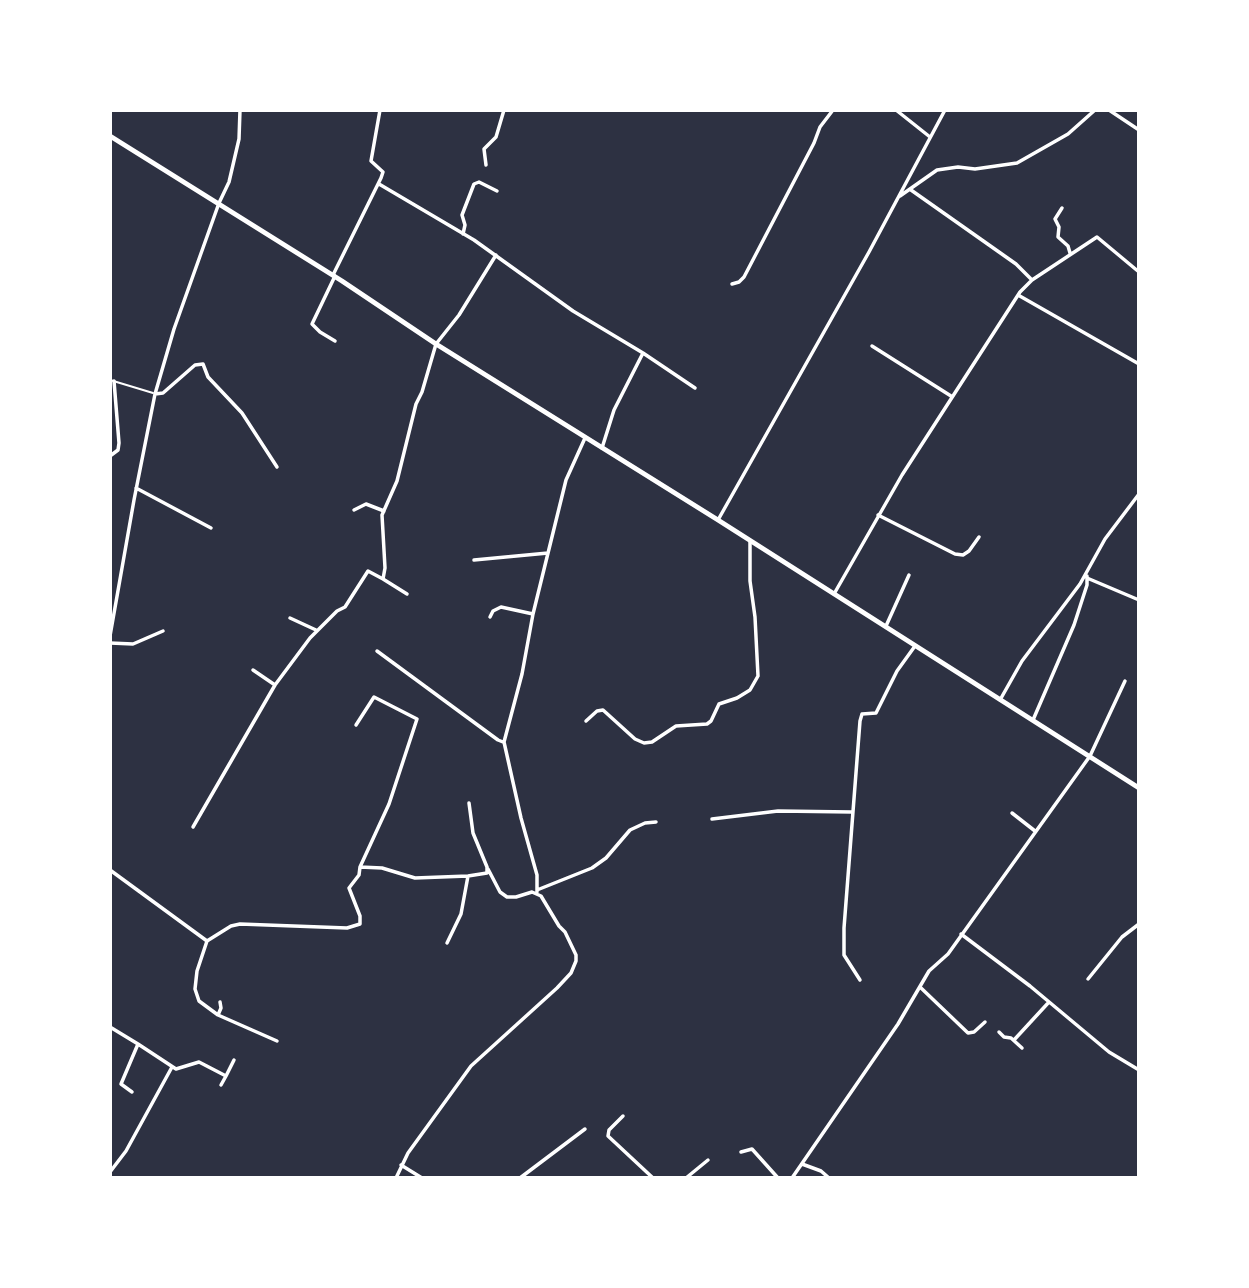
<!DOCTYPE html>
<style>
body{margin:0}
#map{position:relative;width:1249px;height:1288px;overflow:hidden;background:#2d3142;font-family:"Public Sans",sans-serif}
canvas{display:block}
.frame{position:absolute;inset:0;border:112px solid #fff;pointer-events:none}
</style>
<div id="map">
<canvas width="1249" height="1288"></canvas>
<div class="frame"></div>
</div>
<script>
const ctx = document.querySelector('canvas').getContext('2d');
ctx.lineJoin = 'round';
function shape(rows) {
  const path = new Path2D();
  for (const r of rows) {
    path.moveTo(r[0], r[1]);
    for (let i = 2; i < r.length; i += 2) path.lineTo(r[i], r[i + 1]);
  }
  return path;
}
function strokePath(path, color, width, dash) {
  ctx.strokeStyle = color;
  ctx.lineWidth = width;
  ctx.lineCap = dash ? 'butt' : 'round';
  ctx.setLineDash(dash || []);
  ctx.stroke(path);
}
strokePath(shape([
 [110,380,153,393]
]), '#fff', 2);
strokePath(shape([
 [896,110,930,137],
 [1109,110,1139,130],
 [486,165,484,149,496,137,504,110],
 [379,184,474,240,573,311,643,353,695,388],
 [911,190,1016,264,1032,280],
 [900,196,937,170,958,167,975,169,1017,163,1068,134,1095,110],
 [1062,208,1055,219,1059,227,1058,237,1068,246,1070,253],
 [463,234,465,225,462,215,474,184,479,182,497,191],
 [333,275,381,178,383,172,371,161,380,110],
 [335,276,312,324,320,332,335,341],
 [732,284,739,282,744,277,814,143,820,127,833,110],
 [1018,295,1139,364],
 [872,346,951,396],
 [155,394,163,393,195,365,203,364,208,377,242,413,277,467],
 [602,448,614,410,643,353],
 [110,456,118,450,119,443,114,381],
 [136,488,211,528],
 [354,510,366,504,384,511],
 [878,515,955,554,963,555,969,551,979,537],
 [718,520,869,252,945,110],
 [474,560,548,553],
 [1087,578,1139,600],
 [383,579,407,594],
 [834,594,902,475,1020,292,1032,280,1097,237,1139,272],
 [490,617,493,611,501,607,533,614],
 [290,618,316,630],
 [886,626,909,575],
 [110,636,134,500,155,394,174,329,219,203,229,182,239,139,240,110],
 [110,643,133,644,163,631],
 [377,651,498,740,503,742],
 [253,670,275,685],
 [1000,700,1022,661,1080,584,1105,539,1139,494],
 [1033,720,1074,625,1087,585,1087,576],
 [586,721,597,711,603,710,635,739,644,743,652,742,676,726,707,724,711,721,719,704,737,698,750,690,758,676,755,617,750,581,750,541],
 [1012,813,1035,831],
 [712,819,778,811,852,812],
 [193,827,275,685,310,638,337,611,345,607,368,571,383,579,385,568,382,515,397,481,416,404,422,392,436,344,459,315,496,255],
 [110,845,110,848],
 [360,867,382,868,415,878,468,876,487,873,487,867,473,833,469,803],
 [110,870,207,941,231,926,240,924,347,928,360,924,360,916,349,888,359,875,360,867,389,804,417,719,374,697,356,725],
 [537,890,592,868,606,858,630,830,645,823,656,822],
 [537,892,537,875,521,818,504,742,522,674,533,614,566,480,585,438],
 [961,934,1030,986,1109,1052,1139,1070],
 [207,941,197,971,195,989,199,1001,218,1015,277,1041],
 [447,943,461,914,468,876],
 [1088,979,1122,937,1139,924],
 [860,980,844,955,844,928,860,721,862,714,876,713,897,671,915,646],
 [920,987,968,1033,974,1032,985,1022],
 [218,1015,221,1008,220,1002],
 [110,1027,138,1044,121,1084,132,1092],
 [999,1032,1004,1037,1011,1038,1022,1048],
 [1014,1040,1049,1002],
 [138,1044,176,1069,199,1062,226,1076,234,1060],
 [221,1085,226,1076],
 [623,1116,609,1130,608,1136,653,1178],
 [741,1152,752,1149,778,1178],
 [802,1164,821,1171,829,1178],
 [401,1165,422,1178],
 [110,1172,126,1151,172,1067],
 [396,1178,408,1153,471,1066,557,988,571,973,576,961,576,955,565,932,559,926,541,896,532,892,516,897,507,897,500,892,488,869],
 [520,1178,585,1129],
 [686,1178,708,1160],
 [792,1178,898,1024,929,971,948,954,1090,756,1125,681]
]), '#fff', 3.5);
strokePath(shape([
 [110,136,342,281,436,344,718,520,1139,788]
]), '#fff', 5);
</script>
